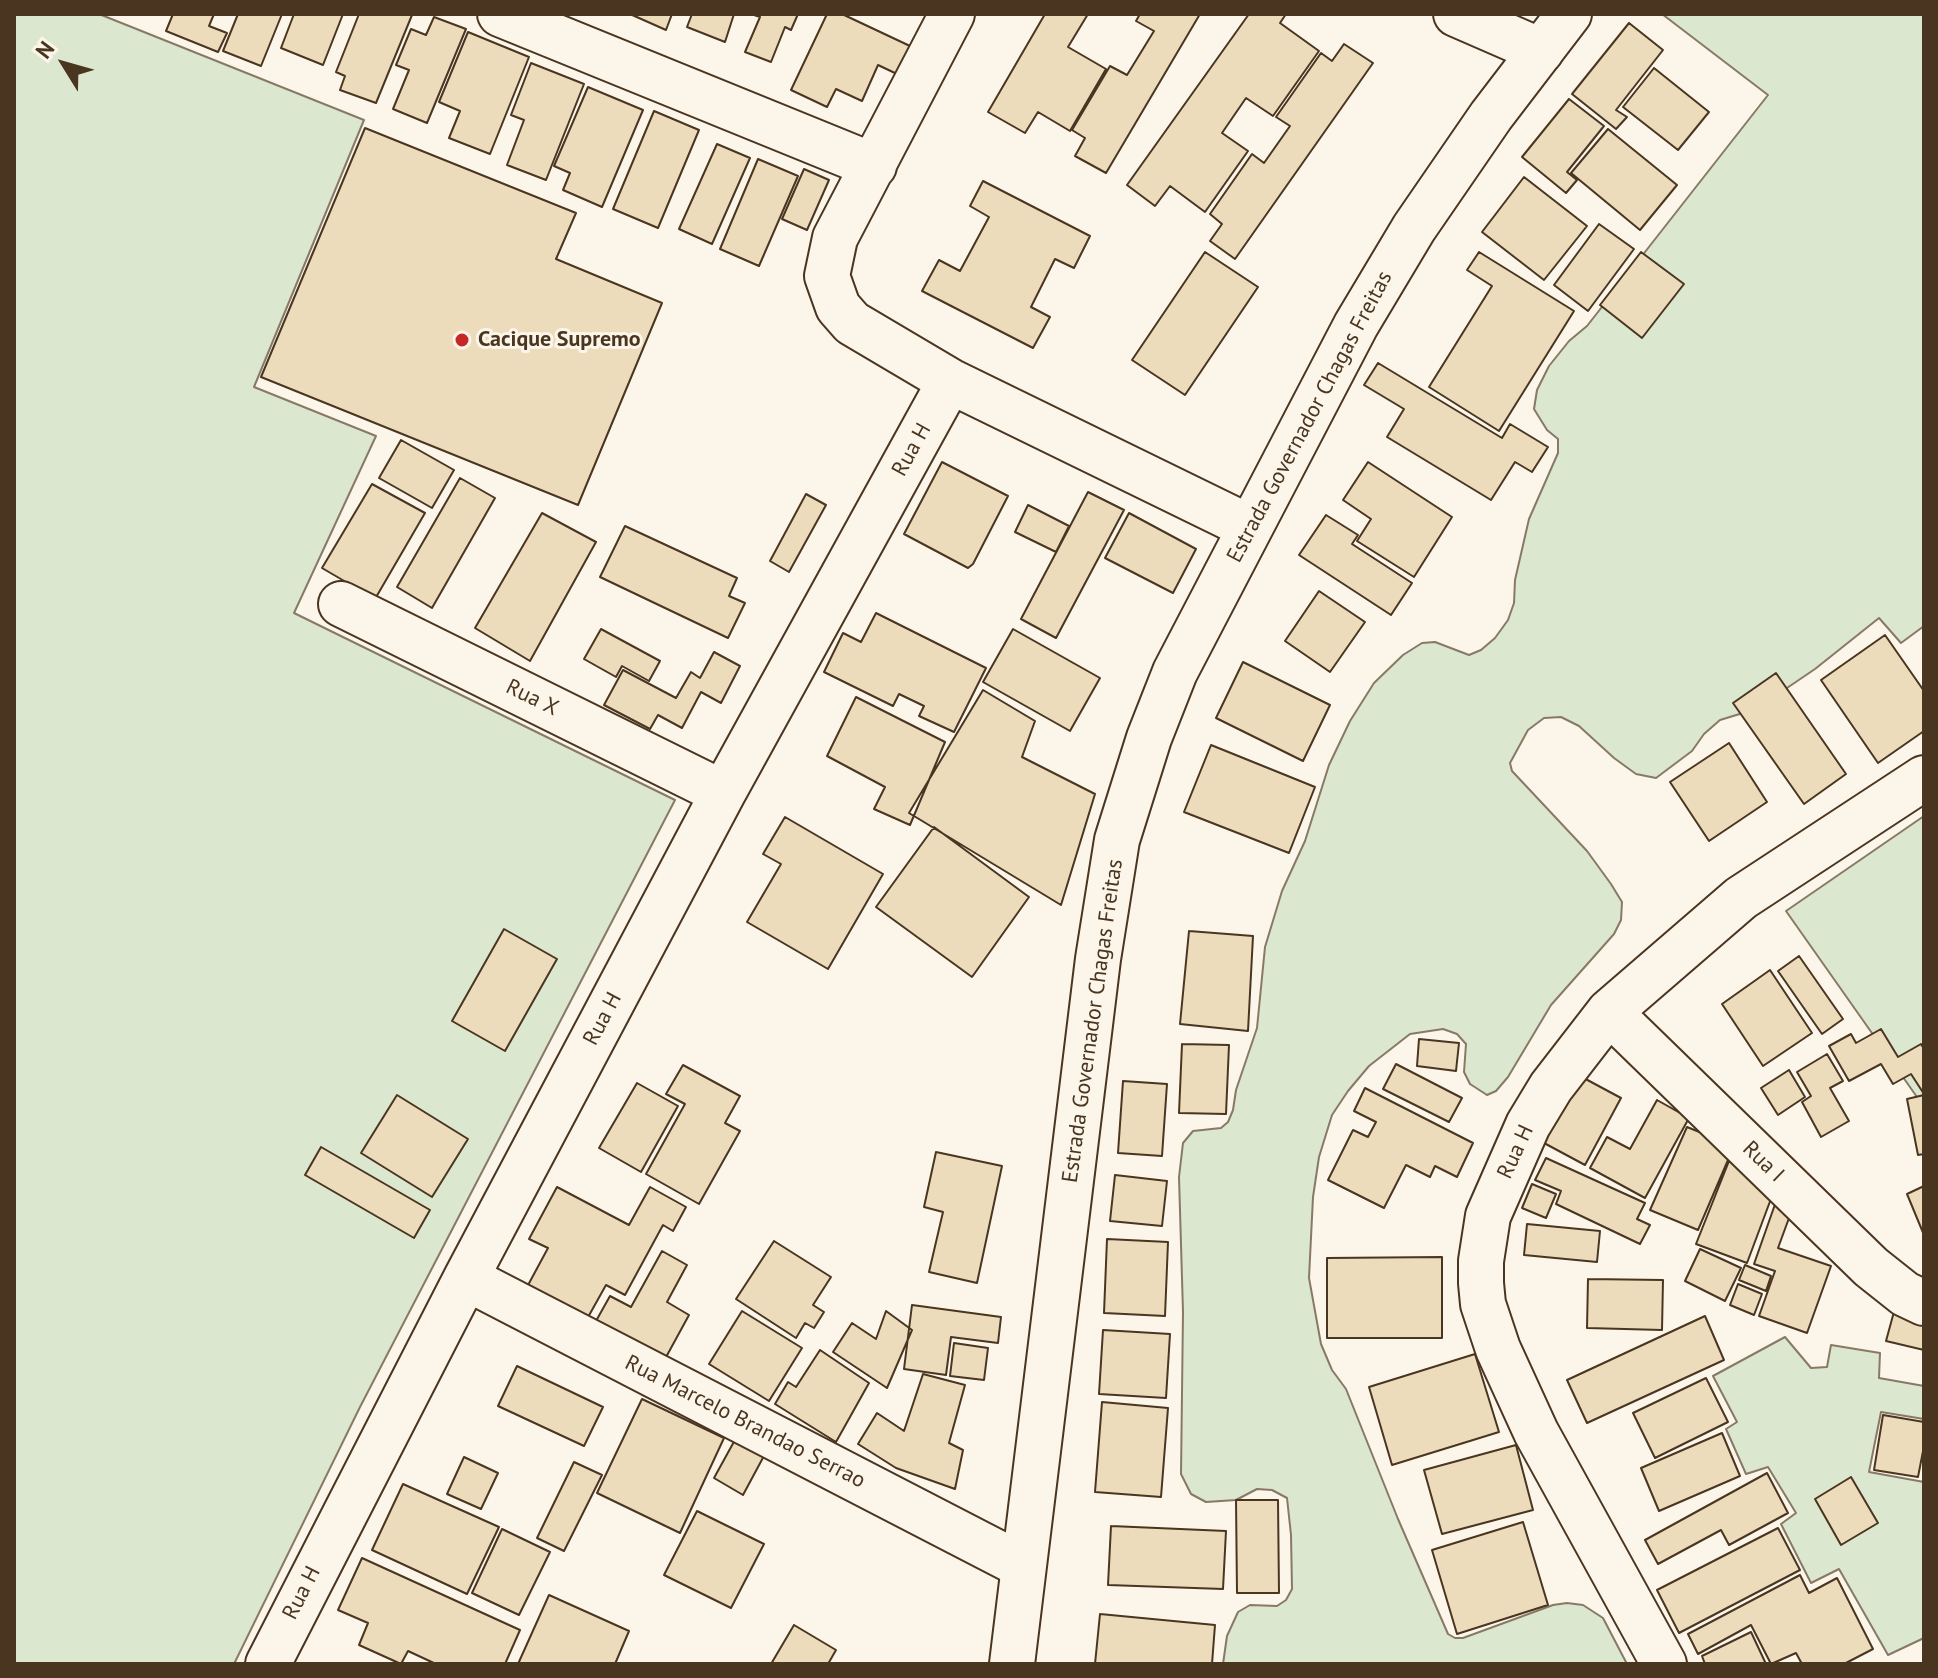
<!DOCTYPE html>
<style>
body{margin:0}
#map{position:relative;width:1938px;height:1678px;overflow:hidden;background:#fbf6e9;font-family:"PT Sans",sans-serif}
canvas{display:block}
.frame{position:absolute;inset:0;border:16px solid #4a3520;pointer-events:none}
.north{position:absolute;left:24px;top:24px;width:80px;height:80px;-webkit-text-stroke:6px #fbf6e9;paint-order:stroke;rotate:307deg;font-size:22px;font-weight:700;line-height:32px;text-align:center;color:#4a3520}
.north::after{content:'';display:block;margin:auto;width:28px;height:36px;background:#4a3520;clip-path:polygon(50% 0,100% 100%,50% 72%,0 100%)}
</style>
<div id="map">
<canvas width="1938" height="1678"></canvas>
<div class="frame"></div>
<div class="north">N</div>
</div>
<script>
const ctx = document.querySelector('canvas').getContext('2d');
ctx.lineJoin = 'round';
function fillPath(path, color) {
  ctx.fillStyle = color;
  ctx.fill(path, 'evenodd');
}
function shape(rows) {
  const path = new Path2D();
  for (const r of rows) {
    path.moveTo(r[0], r[1]);
    for (let i = 2; i < r.length; i += 2) path.lineTo(r[i], r[i + 1]);
  }
  return path;
}
function strokePath(path, color, width, dash) {
  ctx.strokeStyle = color;
  ctx.lineWidth = width;
  ctx.lineCap = dash ? 'butt' : 'round';
  ctx.setLineDash(dash || []);
  ctx.stroke(path);
}
function drawText(font, color, halo, rows, align = 'center') {
  ctx.font = font + ' "PT Sans",sans-serif';
  ctx.lineWidth = 6;
  ctx.setLineDash([]);
  ctx.textBaseline = 'middle';
  ctx.strokeStyle = halo;
  ctx.fillStyle = color;
  for (const [text, x, y, turn = 0] of rows) {
    ctx.save();
    ctx.translate(x, y);
    ctx.rotate((+turn || 0) * Math.PI / 180);
    ctx.textAlign = isNaN(turn) ? turn : align;
    if (halo) ctx.strokeText(text, 0, 0);
    ctx.fillText(text, 0, 0);
    ctx.restore();
  }
}
const green = shape([
 [14,14,99,14,364,120,254,387,376,436,294,613,675,800,360,1407,234,1664,14,1664,14,14],
 [1662,14,1924,14,1924,626,1901,643,1879,618,1815,669,1756,709,1720,720,1704,734,1692,751,1656,778,1636,774,1614,758,1579,726,1561,717,1544,718,1528,730,1510,763,1512,771,1587,851,1611,884,1622,902,1621,920,1614,934,1551,1005,1508,1077,1496,1091,1487,1095,1470,1084,1464,1072,1466,1044,1457,1034,1443,1029,1410,1034,1369,1066,1348,1091,1332,1115,1319,1157,1313,1197,1309,1278,1321,1344,1332,1370,1346,1389,1398,1519,1448,1634,1455,1638,1463,1638,1553,1605,1567,1603,1583,1605,1603,1618,1627,1664,1223,1664,1227,1636,1238,1612,1250,1605,1277,1606,1286,1600,1292,1589,1291,1535,1287,1498,1272,1490,1257,1489,1236,1500,1206,1502,1191,1494,1181,1474,1183,1312,1179,1177,1183,1143,1193,1131,1221,1128,1228,1122,1233,1110,1236,1090,1257,1028,1265,947,1282,891,1305,841,1329,765,1350,721,1374,683,1403,655,1422,643,1435,642,1469,655,1481,650,1495,638,1508,620,1514,603,1515,580,1529,519,1558,453,1558,439,1547,430,1534,409,1537,390,1549,366,1569,341,1587,326,1768,95,1662,14],
 [1924,816,1924,1107,1786,911,1924,816],
 [1785,1337,1811,1368,1827,1367,1831,1345,1880,1353,1879,1378,1924,1386,1924,1419,1881,1412,1869,1472,1924,1482,1924,1638,1888,1655,1839,1569,1811,1583,1781,1524,1796,1513,1768,1467,1746,1474,1726,1429,1737,1422,1713,1376,1785,1337]
]);
fillPath(green, '#dce7d0');
strokePath(green, '#887966', 2);
const building = shape([
 [173,14,214,14,209,26,227,33,218,52,166,31,173,14],
 [238,14,282,14,261,66,223,51,238,14],
 [294,14,343,14,323,65,281,48,294,14],
 [359,14,412,15,376,103,340,90,345,76,336,72,359,14],
 [630,14,672,14,666,30,630,14],
 [692,14,734,14,725,42,687,27,692,14],
 [751,14,798,14,791,30,785,27,771,62,745,52,760,17,751,14],
 [827,14,842,14,910,46,897,74,878,65,862,101,836,89,827,107,791,90,827,14],
 [1045,14,1088,14,1068,47,1106,69,1070,131,1038,112,1025,133,988,112,1045,14],
 [1140,14,1200,14,1106,173,1075,156,1085,138,1072,130,1110,66,1127,75,1154,31,1136,21,1140,14],
 [1249,14,1286,14,1280,23,1319,51,1273,116,1246,98,1222,133,1248,151,1205,212,1170,186,1155,206,1127,185,1249,14],
 [434,17,466,29,427,123,393,109,409,70,396,65,411,29,426,35,434,17],
 [1629,23,1663,50,1616,110,1627,117,1616,129,1572,94,1629,23],
 [468,32,529,57,490,154,449,138,460,111,439,102,468,32],
 [1344,44,1373,63,1235,259,1210,241,1222,224,1210,214,1252,154,1264,163,1290,126,1276,117,1321,53,1332,61,1344,44],
 [531,63,584,84,546,180,507,165,524,120,511,115,531,63],
 [1654,68,1709,112,1678,150,1623,107,1654,68],
 [588,87,643,110,602,207,563,190,570,173,554,166,588,87],
 [1569,99,1604,126,1567,172,1577,180,1566,193,1522,157,1569,99],
 [654,111,699,130,658,228,613,209,654,111],
 [365,128,576,213,556,259,662,303,578,505,261,377,365,128],
 [1608,129,1677,185,1640,230,1571,173,1608,129],
 [717,144,750,158,712,244,679,229,717,144],
 [758,159,798,176,759,266,720,249,758,159],
 [804,169,829,180,807,230,782,219,804,169],
 [1524,177,1587,226,1544,280,1482,232,1524,177],
 [983,181,1090,236,1074,268,1055,259,1031,307,1050,317,1033,348,922,291,939,260,960,271,989,217,970,206,983,181],
 [1599,224,1634,249,1588,311,1554,285,1599,224],
 [1205,252,1258,287,1185,395,1132,360,1205,252],
 [1479,252,1574,311,1499,431,1429,387,1492,286,1467,270,1479,252],
 [1641,252,1684,284,1642,338,1600,305,1641,252],
 [1378,363,1502,438,1510,424,1548,447,1532,472,1515,462,1491,500,1387,437,1404,409,1364,385,1378,363],
 [401,440,454,470,432,508,379,478,401,440],
 [942,462,1008,496,973,564,968,568,904,534,942,462],
 [1368,462,1452,517,1414,577,1357,541,1371,519,1343,500,1368,462],
 [460,478,495,498,432,608,397,587,460,478],
 [372,484,425,513,375,599,322,568,372,484],
 [1088,492,1124,510,1056,638,1021,619,1088,492],
 [806,494,826,505,789,572,770,561,806,494],
 [1028,505,1069,526,1056,552,1015,532,1028,505],
 [542,513,596,542,530,661,475,628,542,513],
 [1129,513,1196,549,1173,593,1105,558,1129,513],
 [1326,515,1358,535,1352,544,1412,583,1391,615,1299,555,1326,515],
 [625,526,737,578,729,596,745,603,728,638,600,577,625,526],
 [1319,591,1365,622,1330,672,1285,641,1319,591],
 [876,613,986,668,954,732,919,716,924,706,899,694,893,706,824,672,843,633,861,642,876,613],
 [601,629,660,661,649,681,622,666,616,677,584,659,601,629],
 [1013,629,1100,678,1070,731,983,682,1013,629],
 [1885,635,1924,691,1924,731,1878,763,1821,680,1885,635],
 [714,652,740,666,721,703,701,692,682,728,658,715,650,729,604,705,623,670,676,698,691,672,700,678,714,652],
 [1243,662,1330,705,1303,761,1216,718,1243,662],
 [1776,673,1846,774,1804,804,1733,703,1776,673],
 [983,690,1035,721,1022,757,1095,794,1061,905,909,813,983,690],
 [856,697,945,742,910,825,874,809,885,787,827,756,856,697],
 [1729,743,1767,802,1709,841,1670,782,1729,743],
 [1211,745,1315,787,1289,853,1184,812,1211,745],
 [785,817,883,874,828,969,747,922,781,864,763,854,785,817],
 [934,827,1029,897,972,977,876,907,934,827],
 [504,929,557,959,505,1051,452,1021,504,929],
 [1189,931,1253,936,1248,1031,1180,1024,1189,931],
 [1799,956,1843,1019,1822,1034,1778,971,1799,956],
 [1770,970,1812,1033,1763,1066,1722,1004,1770,970],
 [1881,1029,1898,1057,1921,1044,1924,1049,1924,1094,1911,1074,1893,1084,1881,1064,1849,1081,1829,1046,1851,1034,1856,1043,1881,1029],
 [1419,1039,1459,1043,1456,1071,1417,1066,1419,1039],
 [1182,1044,1229,1045,1226,1114,1179,1113,1182,1044],
 [1827,1054,1843,1081,1830,1088,1849,1121,1821,1137,1802,1102,1811,1096,1797,1072,1827,1054],
 [1396,1064,1462,1098,1449,1122,1383,1089,1396,1064],
 [683,1065,740,1096,725,1123,740,1131,699,1204,646,1174,685,1104,666,1094,683,1065],
 [1789,1070,1805,1097,1778,1115,1761,1088,1789,1070],
 [1580,1076,1621,1098,1585,1165,1544,1143,1580,1076],
 [1123,1081,1167,1084,1162,1156,1118,1153,1123,1081],
 [637,1083,678,1106,641,1172,599,1148,637,1083],
 [1365,1088,1473,1143,1457,1177,1435,1166,1430,1177,1406,1165,1384,1208,1328,1180,1353,1130,1368,1137,1376,1122,1354,1111,1365,1088],
 [397,1095,468,1139,432,1197,361,1153,397,1095],
 [1924,1095,1924,1154,1918,1155,1907,1099,1924,1095],
 [1657,1100,1689,1118,1645,1198,1590,1168,1607,1137,1630,1149,1657,1100],
 [1687,1127,1734,1146,1698,1230,1650,1210,1687,1127],
 [321,1147,430,1210,414,1238,305,1175,321,1147],
 [936,1152,1002,1166,977,1283,929,1272,943,1212,924,1207,936,1152],
 [1546,1158,1645,1203,1637,1219,1650,1225,1640,1244,1556,1204,1561,1191,1535,1180,1546,1158],
 [1729,1161,1778,1180,1747,1263,1696,1244,1729,1161],
 [1115,1175,1167,1181,1162,1226,1110,1221,1115,1175],
 [1532,1184,1556,1194,1546,1218,1522,1208,1532,1184],
 [1924,1186,1924,1235,1907,1194,1924,1186],
 [557,1187,629,1225,650,1187,686,1207,673,1231,663,1225,625,1295,606,1285,587,1319,527,1287,548,1248,529,1239,557,1187],
 [1779,1193,1796,1199,1778,1248,1831,1266,1807,1333,1759,1316,1775,1271,1754,1264,1779,1193],
 [1527,1224,1600,1231,1597,1262,1524,1255,1527,1224],
 [1107,1239,1168,1242,1165,1316,1104,1313,1107,1239],
 [774,1241,831,1277,813,1305,824,1312,814,1328,805,1323,796,1338,736,1299,774,1241],
 [1700,1249,1741,1268,1725,1301,1685,1281,1700,1249],
 [662,1251,687,1265,667,1302,689,1315,665,1359,596,1321,610,1296,631,1307,662,1251],
 [1442,1257,1442,1338,1327,1338,1327,1258,1442,1257],
 [1745,1265,1771,1276,1766,1291,1739,1280,1745,1265],
 [1588,1279,1663,1280,1662,1330,1587,1328,1588,1279],
 [1738,1284,1762,1294,1754,1315,1730,1305,1738,1284],
 [912,1305,1001,1317,998,1343,951,1337,946,1375,904,1369,912,1305],
 [1895,1308,1924,1315,1924,1350,1886,1341,1895,1308],
 [742,1311,802,1348,769,1401,709,1364,742,1311],
 [886,1311,912,1330,887,1388,833,1352,852,1323,876,1339,886,1311],
 [1705,1316,1724,1360,1587,1423,1567,1380,1705,1316],
 [1103,1330,1170,1334,1166,1398,1099,1394,1103,1330],
 [954,1343,988,1348,984,1380,950,1376,954,1343],
 [820,1350,869,1383,836,1442,775,1404,788,1382,796,1387,820,1350],
 [1475,1354,1499,1432,1392,1465,1369,1387,1475,1354],
 [517,1366,603,1407,584,1446,498,1406,517,1366],
 [923,1374,965,1385,949,1443,963,1450,955,1489,896,1468,858,1444,877,1413,904,1431,923,1374],
 [1706,1378,1728,1422,1655,1458,1633,1413,1706,1378],
 [642,1399,724,1438,680,1533,597,1493,642,1399],
 [1102,1402,1168,1408,1161,1497,1095,1492,1102,1402],
 [1883,1415,1924,1422,1924,1446,1918,1477,1874,1470,1883,1415],
 [1722,1433,1740,1476,1659,1511,1641,1468,1722,1433],
 [736,1438,765,1454,743,1495,714,1478,736,1438],
 [1516,1445,1533,1510,1442,1534,1424,1470,1516,1445],
 [464,1457,498,1473,481,1509,447,1494,464,1457],
 [574,1462,602,1475,564,1551,537,1538,574,1462],
 [1767,1473,1788,1513,1729,1545,1721,1530,1658,1564,1645,1540,1767,1473],
 [1851,1477,1878,1523,1841,1545,1815,1499,1851,1477],
 [403,1484,499,1527,467,1594,372,1550,403,1484],
 [1236,1500,1278,1500,1279,1593,1237,1593,1236,1500],
 [697,1511,764,1544,731,1608,664,1575,697,1511],
 [1523,1522,1548,1605,1457,1634,1432,1550,1523,1522],
 [1111,1526,1226,1531,1223,1589,1108,1585,1111,1526],
 [1778,1528,1800,1570,1679,1633,1657,1590,1778,1528],
 [502,1529,550,1552,519,1615,472,1593,502,1529],
 [362,1558,520,1630,505,1664,436,1664,408,1651,401,1664,359,1645,368,1623,338,1610,362,1558],
 [1800,1575,1809,1593,1837,1578,1873,1649,1844,1664,1802,1664,1796,1653,1771,1664,1751,1625,1698,1654,1688,1634,1800,1575],
 [549,1595,629,1631,615,1664,518,1664,549,1595],
 [1100,1614,1215,1625,1212,1664,1095,1664,1100,1614],
 [794,1625,836,1650,828,1664,771,1664,794,1625],
 [1751,1632,1766,1664,1705,1664,1702,1656,1751,1632]
]);
fillPath(building, '#ecdcbc');
strokePath(building, '#4a3520', 2);
const minor = shape([
 [500,14,874,166],
 [952,14,835,238,827,276,838,307,852,323,950,381,1249,527],
 [1456,14,1541,51],
 [341,604,723,793],
 [1609,1012,1871,1267,1905,1294,1924,1303],
 [466,1278,1023,1566],
 [268,1664,466,1278,723,793,950,381],
 [1664,1664,1536,1432,1498,1349,1483,1304,1481,1283,1481,1261,1488,1216,1528,1125,1551,1087,1609,1012,1741,898,1924,778]
]);
const secondary = shape([
 [1012,1664,1098,959,1117,840,1149,738,1175,672,1356,325,1414,228,1491,116,1569,14]
]);
strokePath(minor, '#4a3520', 48);
strokePath(secondary, '#4a3520', 48);
strokePath(minor, '#fbf6e9', 44);
strokePath(secondary, '#fbf6e9', 44);
for (const [x, y, r, color] of [
 [462,340,8,"#c62828"]
]) {
  const dot = new Path2D();
  dot.arc(x, y, r, 0, 2 * Math.PI);
  ctx.fillStyle = color;
  ctx.fill(dot);
  strokePath(dot, '#fbf6e9', 3);
}
drawText('bold 22px', '#4a3520', '#fbf6e9', [
 ["Cacique Supremo",478,340]
], 'left');
drawText('22px', '#4a3520', '#fbf6e9', [
 ["Estrada Governador Chagas Freitas",1310,417,-62],
 ["Rua H",912,450,-61],
 ["Rua X",532,698,26],
 ["Rua H",603,1019,-62],
 ["Estrada Governador Chagas Freitas",1093,1021,-82],
 ["Rua H",1516,1152,-65],
 ["Rua I",1763,1162,44],
 ["Rua Marcelo Brandao Serrao",745,1422,27],
 ["Rua H",302,1593,-63]
]);
</script>
